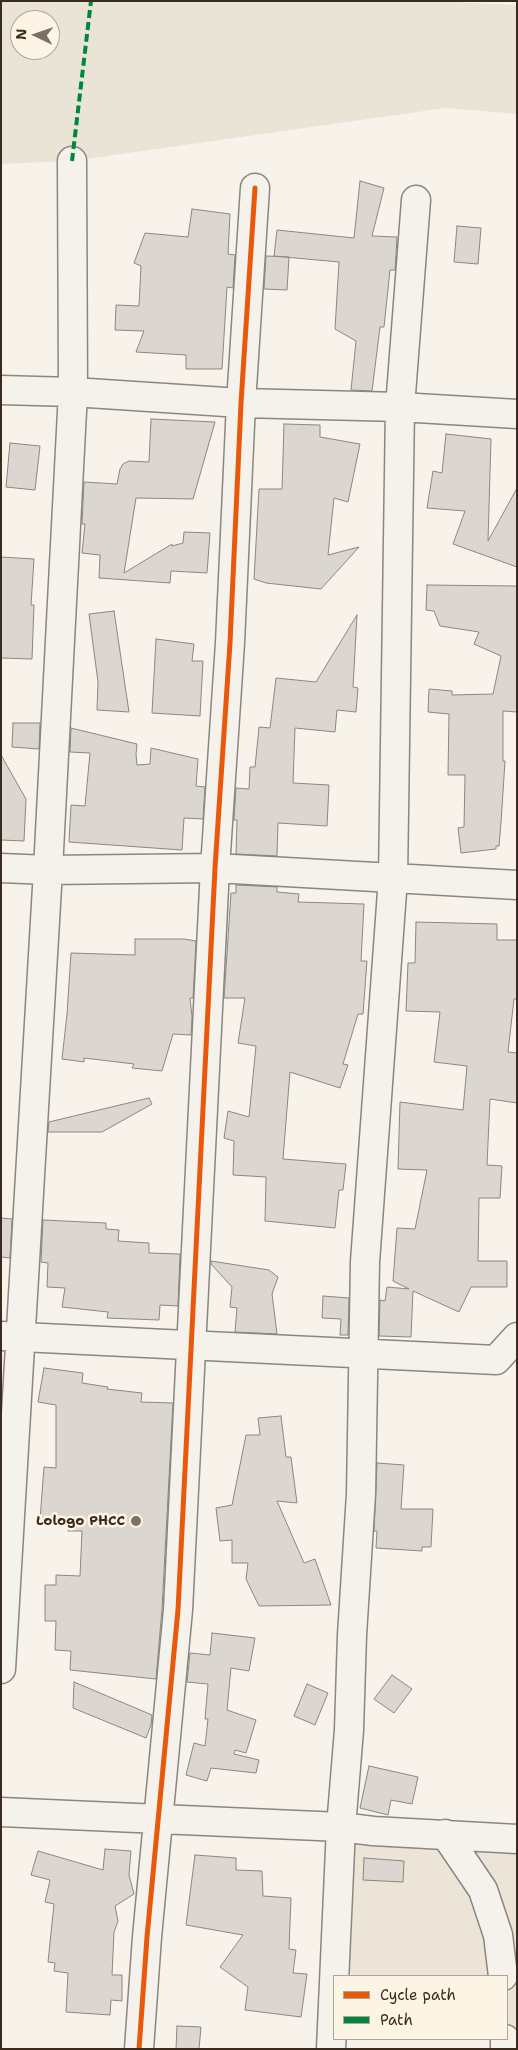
<!DOCTYPE html>
<style>
body{margin:0}
#map{position:relative;width:518px;height:2050px;overflow:hidden;background:#f7f3ea;font-family:"Shantell Sans",sans-serif}
canvas{display:block}
.frame{position:absolute;inset:0;border:2px solid #3b2a1e;pointer-events:none}
.legend{position:absolute;left:333px;top:1975px;width:175px;height:65px;box-sizing:border-box;background:#fcf5e5;border:1px solid #afa495;margin:0;padding:6px 9px;list-style:none;font-size:15px;color:#3b2a1e}
.legend li{display:flex;align-items:center;gap:10px;height:25px}
.legend b{width:25px;border:1px solid #afa495}
.north{position:absolute;left:10px;top:10px;width:50px;height:50px;box-sizing:border-box;background:#fcf5e5;border:1px solid #afa495;border-radius:50%;rotate:273deg;font-size:14px;font-weight:700;line-height:20px;text-align:center;color:#3b2a1e}
.north::after{content:'';display:block;margin:auto;width:18px;height:22px;background:#7d7065;clip-path:polygon(50% 0,100% 100%,50% 72%,0 100%)}
</style>
<div id="map">
<canvas width="518" height="2050"></canvas>
<div class="frame"></div>
<ul class="legend">
<li><b style="height:6px;background:#e8590c"></b>Cycle path</li>
<li><b style="height:6px;background:#00873e"></b>Path</li>
</ul>
<div class="north">N</div>
</div>
<script>
const ctx = document.querySelector('canvas').getContext('2d');
ctx.lineJoin = 'round';
function fillPath(path, color) {
  ctx.fillStyle = color;
  ctx.fill(path, 'evenodd');
}
function shape(rows) {
  const path = new Path2D();
  for (const r of rows) {
    path.moveTo(r[0], r[1]);
    for (let i = 2; i < r.length; i += 2) path.lineTo(r[i], r[i + 1]);
  }
  return path;
}
function strokePath(path, color, width, dash) {
  ctx.strokeStyle = color;
  ctx.lineWidth = width;
  ctx.lineCap = dash ? 'butt' : 'round';
  ctx.setLineDash(dash || []);
  ctx.stroke(path);
}
function drawText(font, color, halo, rows, align = 'center') {
  ctx.font = font + ' "Shantell Sans",sans-serif';
  ctx.lineWidth = 5;
  ctx.setLineDash([]);
  ctx.textBaseline = 'middle';
  ctx.strokeStyle = halo;
  ctx.fillStyle = color;
  for (const [text, x, y, turn = 0] of rows) {
    ctx.save();
    ctx.translate(x, y);
    ctx.rotate((+turn || 0) * Math.PI / 180);
    ctx.textAlign = isNaN(turn) ? turn : align;
    if (halo) ctx.strokeText(text, 0, 0);
    ctx.fillText(text, 0, 0);
    ctx.restore();
  }
}
fillPath(shape([
 [351,1840,517,1852,517,2049,489,2049,489,2039,507,2039,507,1976,355,1976,342,1965]
]), '#ebe4d7');
fillPath(shape([
 [1,1,425,1,517,5,517,114,446,108,72,161,1,164],
 [20,20,50,20,50,50,20,50]
]), '#eae4d7');
const building = shape([
 [360,181,384,188,372,236,397,237,395,270,390,270,384,327,380,327,372,391,351,390,356,341,335,329,339,262,274,256,277,230,354,238,360,181],
 [192,209,230,214,228,254,235,255,233,288,227,287,222,369,186,369,186,355,136,352,144,331,115,330,116,305,139,306,141,266,134,263,145,233,188,237,192,209],
 [457,226,481,228,478,264,454,262,457,226],
 [266,256,289,257,287,290,264,289,266,256],
 [151,419,215,422,193,499,136,498,124,573,172,544,172,546,183,543,184,532,210,533,207,573,171,571,170,583,99,578,100,555,82,553,85,524,82,524,84,482,117,484,120,469,123,464,129,461,149,462,151,419],
 [284,424,320,425,320,437,360,444,348,502,334,498,328,555,359,547,321,589,266,583,254,579,259,489,282,489,284,424],
 [446,434,491,439,488,541,517,488,517,567,453,544,465,511,427,508,433,471,442,473,446,434],
 [10,443,40,446,35,490,6,487,10,443],
 [1,557,34,559,31,605,34,605,32,659,1,658,1,557],
 [427,585,517,586,517,712,503,711,503,761,505,761,501,823,499,846,496,846,496,849,461,853,458,828,464,827,465,775,448,775,449,714,428,712,429,689,452,691,452,695,493,694,501,656,474,644,479,632,440,626,434,611,426,610,427,585],
 [114,611,129,712,97,710,98,682,89,614,114,611],
 [357,615,353,687,358,688,356,712,337,710,335,732,295,728,293,783,329,785,327,826,278,823,277,856,236,854,237,820,234,820,236,788,249,789,250,767,255,767,259,727,270,728,276,678,316,682,357,615],
 [156,639,194,644,192,661,203,661,200,716,152,713,156,639],
 [13,723,40,723,39,749,12,747,13,723],
 [71,728,137,744,136,754,137,765,150,764,151,748,198,759,196,786,205,787,203,819,184,818,182,850,69,842,71,805,85,806,90,753,70,752,71,728],
 [1,755,26,799,24,841,1,840,1,755],
 [236,885,277,887,277,892,299,894,298,902,364,904,361,961,367,961,363,1014,358,1014,343,1064,348,1065,340,1088,290,1072,283,1159,346,1164,343,1190,339,1190,335,1228,265,1221,266,1177,233,1175,234,1141,224,1138,228,1111,249,1117,256,1046,238,1043,245,998,224,998,231,893,236,893,236,885],
 [416,922,497,924,497,940,517,940,517,999,514,999,508,1052,517,1053,517,1103,490,1099,487,1165,502,1166,500,1198,479,1198,478,1261,507,1261,507,1287,471,1287,459,1312,413,1291,411,1337,379,1336,380,1300,385,1301,387,1287,409,1289,393,1281,397,1228,415,1229,427,1170,398,1169,400,1102,463,1110,467,1066,434,1062,440,1012,406,1011,408,963,415,963,416,922],
 [135,939,184,939,196,941,193,998,190,998,192,1017,191,1035,173,1034,162,1071,132,1068,134,1064,84,1058,84,1062,62,1059,67,1014,71,953,135,955,135,939],
 [149,1098,152,1104,102,1132,48,1132,49,1122,149,1098],
 [1,1218,12,1219,10,1258,1,1257,1,1218],
 [43,1220,106,1223,106,1229,119,1230,118,1241,149,1243,149,1253,180,1254,178,1306,160,1305,159,1320,107,1318,108,1312,62,1307,65,1288,47,1287,48,1263,41,1262,43,1220],
 [211,1261,269,1270,278,1277,272,1294,277,1334,235,1332,237,1308,230,1307,232,1287,211,1264,211,1261],
 [323,1296,349,1298,348,1335,340,1335,341,1319,322,1318,323,1296],
 [44,1368,83,1373,82,1383,108,1387,107,1389,142,1393,141,1402,173,1403,162,1609,156,1679,70,1670,71,1651,55,1650,56,1621,45,1621,45,1585,56,1585,56,1575,80,1576,82,1531,68,1531,69,1521,40,1520,44,1467,56,1468,56,1405,38,1402,44,1368],
 [281,1416,286,1457,291,1457,297,1503,277,1501,304,1563,315,1559,331,1605,259,1606,246,1579,248,1563,232,1563,232,1540,220,1541,216,1508,232,1505,246,1435,260,1435,258,1418,281,1416],
 [377,1463,404,1465,401,1509,433,1509,431,1547,422,1547,422,1551,376,1548,377,1531,374,1531,377,1463],
 [212,1633,255,1638,249,1671,231,1668,227,1710,256,1720,246,1753,235,1750,234,1754,259,1760,256,1773,211,1768,207,1781,186,1775,194,1743,205,1746,208,1719,205,1719,208,1684,187,1682,190,1653,210,1655,212,1633],
 [392,1675,412,1689,394,1713,374,1699,392,1675],
 [74,1682,152,1715,151,1725,146,1738,73,1708,74,1682],
 [307,1684,328,1693,315,1725,294,1716,307,1684],
 [369,1766,418,1777,412,1804,391,1800,388,1815,360,1808,369,1766],
 [105,1849,131,1851,129,1875,134,1894,115,1906,118,1921,114,1932,112,1975,122,1975,122,2001,111,2000,110,2015,66,2012,68,1973,54,1971,55,1963,48,1962,54,1904,45,1902,50,1880,31,1875,38,1851,103,1870,105,1849],
 [195,1855,236,1858,236,1870,262,1871,263,1896,291,1898,289,1949,296,1950,293,1973,307,1974,301,2017,245,2010,248,1987,220,1967,243,1935,186,1925,195,1855],
 [364,1858,404,1861,403,1882,363,1880,364,1858],
 [177,2026,201,2027,199,2049,176,2049,177,2026]
]);
fillPath(building, '#dbd7d0');
strokePath(building, '#8b867f', 1);
const minor = shape([
 [1,390,73,392,241,403,400,407,517,414],
 [1,868,48,870,215,868,517,885],
 [1,1336,496,1360,517,1337],
 [1,1669,48,870,73,392,72,161],
 [1,1812,341,1827,373,1831,517,1839],
 [445,1834,483,1890,498,1935,503,1976],
 [139,2049,147,1937,178,1610,215,868,230,643,241,403,255,188],
 [331,2049,341,1827,349,1730,352,1635,361,1494,365,1262,393,878,400,407,416,200],
 [505,2049,505,2039]
]);
strokePath(minor, '#8b867f', 31);
strokePath(minor, '#f5f2ec', 28);
strokePath(shape([
 [72,161,91,1]
]), '#00873e', 4, [8, 4]);
strokePath(shape([
 [139,2049,147,1937,178,1610,215,868,230,643,241,403,255,188]
]), '#e8590c', 5);
for (const [x, y, r, color] of [
 [136,1521,6,"#7d7065"]
]) {
  const dot = new Path2D();
  dot.arc(x, y, r, 0, 2 * Math.PI);
  ctx.fillStyle = color;
  ctx.fill(dot);
  strokePath(dot, '#fcf5e5', 2);
}
drawText('bold 14px', '#3b2a1e', '#fcf5e5', [
 ["Lologo PHCC",125,1521]
], 'right');
</script>
